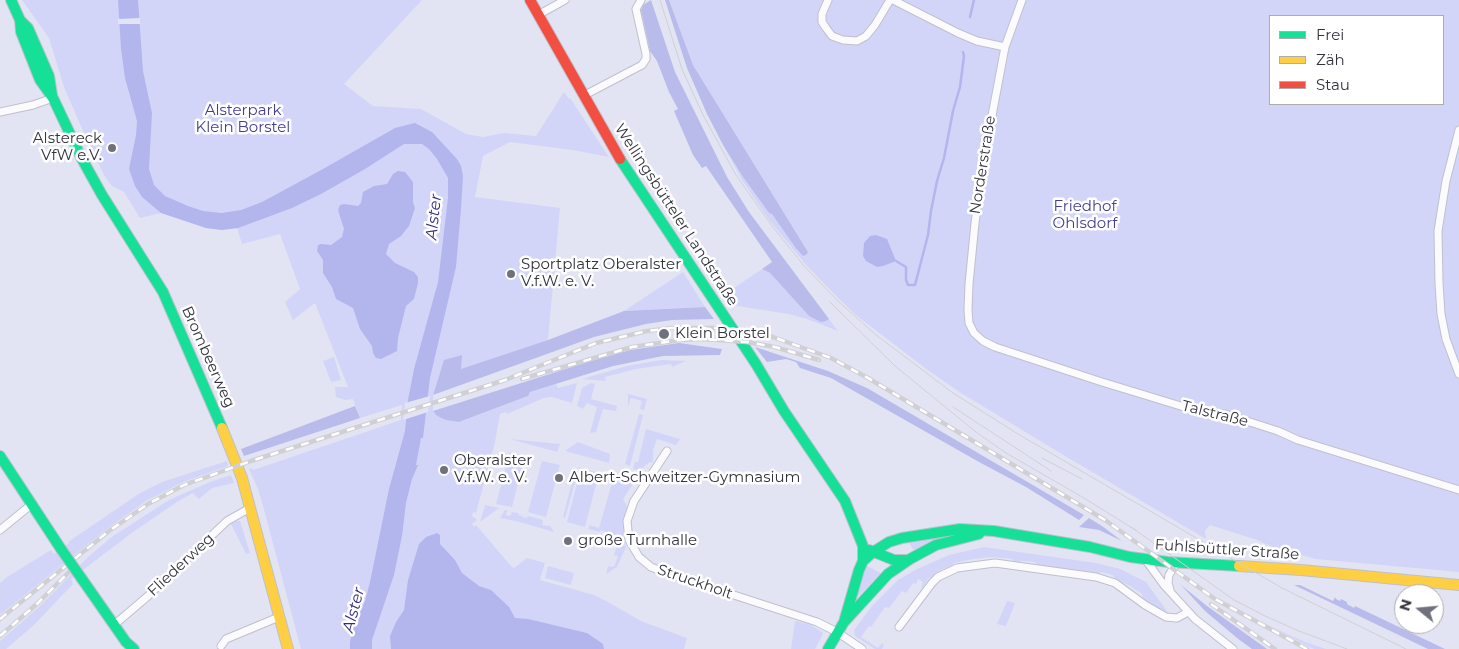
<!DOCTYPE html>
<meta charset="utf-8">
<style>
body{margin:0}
#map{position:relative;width:1459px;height:649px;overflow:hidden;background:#e2e4f3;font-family:Montserrat,sans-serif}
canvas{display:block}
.legend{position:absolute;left:1269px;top:15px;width:175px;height:90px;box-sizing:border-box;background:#fff;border:1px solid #adadb1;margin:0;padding:6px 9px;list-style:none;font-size:15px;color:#32333d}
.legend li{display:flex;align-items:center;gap:10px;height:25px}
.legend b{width:25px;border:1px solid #adadb1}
.north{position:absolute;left:1394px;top:584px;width:50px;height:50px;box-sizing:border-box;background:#fff;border:1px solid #adadb1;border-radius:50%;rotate:287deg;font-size:14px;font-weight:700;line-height:20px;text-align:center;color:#32333d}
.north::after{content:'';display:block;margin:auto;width:18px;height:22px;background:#70717d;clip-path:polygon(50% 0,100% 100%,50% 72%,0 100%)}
</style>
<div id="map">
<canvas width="1459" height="649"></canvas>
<ul class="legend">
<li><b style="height:6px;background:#16e098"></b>Frei</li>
<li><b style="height:6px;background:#ffcf43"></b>Zäh</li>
<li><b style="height:6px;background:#f24e42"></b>Stau</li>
</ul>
<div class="north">N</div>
</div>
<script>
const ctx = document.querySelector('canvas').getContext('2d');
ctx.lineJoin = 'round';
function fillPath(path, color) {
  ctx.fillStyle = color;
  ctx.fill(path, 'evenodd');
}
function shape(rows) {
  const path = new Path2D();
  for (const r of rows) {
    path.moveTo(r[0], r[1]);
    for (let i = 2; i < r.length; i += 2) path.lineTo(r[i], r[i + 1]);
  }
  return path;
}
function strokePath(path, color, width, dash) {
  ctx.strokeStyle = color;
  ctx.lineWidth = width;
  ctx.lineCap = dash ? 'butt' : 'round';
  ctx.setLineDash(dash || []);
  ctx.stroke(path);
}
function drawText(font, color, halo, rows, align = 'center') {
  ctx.font = font + ' Montserrat,sans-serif';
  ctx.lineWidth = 5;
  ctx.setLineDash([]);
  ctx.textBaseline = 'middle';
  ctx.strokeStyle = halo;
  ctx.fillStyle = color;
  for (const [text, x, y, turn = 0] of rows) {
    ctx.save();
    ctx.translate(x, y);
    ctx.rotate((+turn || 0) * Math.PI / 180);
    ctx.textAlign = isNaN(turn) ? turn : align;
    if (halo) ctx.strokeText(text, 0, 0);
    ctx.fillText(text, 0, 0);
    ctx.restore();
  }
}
fillPath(shape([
 [22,0,422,0,344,84,373,106,421,109,466,134,483,137,504,133,536,136,564,92,569,99,570,98,609,157,573,150,510,142,483,156,475,197,560,208,548,340,461,370,440,373,433,395,433,411,437,416,459,422,528,396,529,392,556,384,558,388,577,383,572,403,552,397,544,398,507,414,506,412,500,414,495,442,476,513,473,512,472,516,477,520,472,524,474,527,476,525,511,566,514,568,527,558,545,563,540,580,594,595,608,602,641,621,687,638,684,649,301,649,263,506,258,489,249,469,252,468,253,470,401,420,402,405,360,418,353,399,345,400,336,397,335,387,348,387,315,303,293,320,285,302,300,289,280,234,242,244,237,228,222,230,206,228,161,213,140,218,124,192,112,186,104,175,80,124,64,87,49,38],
 [669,0,1459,0,1459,572,1316,559,1270,546,1257,540,1210,525,1205,531,1206,539,1065,456,961,393,929,371,857,316,840,300,807,266,769,220,742,180,723,145,743,177,769,213,772,213,795,247,808,252,693,65],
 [1270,16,1443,16,1443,104,1270,104],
 [762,269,770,273,809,316,826,321,829,319,838,331,807,319,788,314,738,306,730,307,722,296],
 [683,272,705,307,624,311,633,305],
 [334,357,341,380,331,382,323,361],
 [661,360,686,361,672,367,671,364,636,369,605,377,606,381,582,379,627,366],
 [591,383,595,384,591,399,617,406,616,411,603,409,596,432,590,433,597,407,587,403,583,409,577,406,582,388],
 [628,394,647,399,644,410,640,409,642,401,631,398,628,406],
 [639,414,643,415,630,466,625,464],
 [646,429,680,439,676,445,657,439,653,450,653,462,648,463,640,470,633,469,635,462,638,462],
 [510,439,560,444,557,452],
 [578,442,610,454,609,463,565,451],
 [510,452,525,456,512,507,496,504],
 [227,461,228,466,183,482,146,501,107,529,0,615,0,583,7,577,51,550,54,554,69,543,68,542,140,493,162,482],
 [542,461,560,465,546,517,528,512],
 [578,467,599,473,585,527,567,522,577,483,582,474],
 [231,475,234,483,212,488,199,499,193,493,177,502,133,532,71,579,73,584,34,625,6,649,0,649,0,641,40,606,88,557,113,536,169,500,210,482],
 [614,476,622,477,620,480,625,481,624,478,635,481,623,499,627,506,623,536,619,537,601,530,600,532,588,529,590,525,599,528],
 [573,478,576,479,565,518,563,517],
 [485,505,499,508,480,522],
 [505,510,507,510,506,515,510,516,512,512,519,513,518,515,521,516,523,514,522,517,527,518,528,516,543,520,542,525,550,526,554,532,516,521,500,518],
 [234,521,240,521,250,553,246,554,231,524],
 [587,532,617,540,623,540,626,547,617,567,606,574,608,566,613,567,615,565,618,556,614,555,618,542],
 [937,538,914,551,909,543],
 [984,547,1096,563,1120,569,1146,582,1167,611,1166,613,1150,604,1143,598,1142,594,1130,586,1115,579,1113,575,1101,572,1097,574,1037,565,1035,562,1021,561,1015,564,1012,559,993,557,973,559,954,563,953,565,941,570,928,579,922,588,921,587,923,582,918,579,916,584,913,583,906,593,902,591,889,608,885,607,871,627,869,626,861,637,878,648,882,643,884,645,882,649,875,649,855,636,854,630,872,606,898,580,915,570,949,555],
 [548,566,574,573,571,585,545,578],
 [867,566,881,573,856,599,861,579],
 [1007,601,1015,603,1006,626,997,624],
 [795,621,809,624,822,632,823,634,815,649,791,649],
 [1265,624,1305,642,1326,649,1314,649]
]), '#d3d5f8');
fillPath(shape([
 [651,0,675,72,727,177,749,212,829,319,826,321,821,322,809,316,770,273,762,269,772,262,706,166,702,168,693,155,674,111,678,109,669,92,657,61,650,51,641,10,643,5],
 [665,0,669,0,693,65,808,252,806,255,803,256,795,247,772,214,769,213,743,177,723,145,707,114,687,68],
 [705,307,714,319,672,320,646,324,594,337,433,395,444,360,462,355,461,369,548,340,624,311],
 [679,343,722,349,720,355,663,356,613,366,530,392,528,396,459,422,446,420,437,416,433,411,597,359,630,350],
 [755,347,828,371,867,388,1084,515,1079,520,1026,487,979,462,831,378,800,368,796,362,786,359,767,362],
 [355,406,360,418,244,456,241,449],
 [1089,518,1102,526,1122,541,1099,530,1079,527],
 [1181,585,1207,606,1267,649,1252,649,1237,638,1205,611],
 [1294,585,1300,585,1333,601,1335,597,1336,599,1340,601,1341,599,1347,602,1347,604,1354,608,1355,606,1445,649,1428,649]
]), '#b9bcea');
fillPath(shape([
 [118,0,138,0,143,71,152,113,149,169,154,185,165,196,188,206,203,211,222,213,241,210,262,202,323,169,395,128,415,123,432,132,457,159,461,166,463,176,461,209,456,267,430,378,423,438,421,438,418,454,416,465,418,465,412,479,406,503,402,536,394,575,372,640,372,649,350,649,350,642,353,627,365,601,370,582,389,489,405,431,408,400,414,369,438,282,448,198,448,178,437,159,429,149,422,144,404,144,365,169,321,194,292,208,238,228,222,230,206,228,161,213,142,197,135,186,129,169,136,135,137,121,125,78,121,49],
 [398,171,405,172,413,182,413,202,415,208,409,226,401,236,389,244,386,254,395,263,414,272,418,277,418,283,414,299,406,306,398,338,397,351,381,359,376,358,373,353,372,346,360,329,353,308,336,299,332,287,323,273,323,260,317,251,318,245,321,244,331,245,342,237,344,229,338,210,340,205,344,204,358,206,361,203,363,192,374,186,387,184,393,174],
 [876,235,887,239,896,261,883,266,877,267,866,261,863,256,864,243,870,236],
 [437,533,440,535,440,544,455,560,462,573,479,586,491,590,509,607,515,618,528,619,587,633,603,644,604,649,391,649,390,636,396,622,404,610,408,580,419,544,426,537]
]), '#b3b6ed');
fillPath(shape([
 [140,18,140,24,118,24,118,19],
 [430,396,428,412,403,420,405,403]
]), '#e2e4f3');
strokePath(shape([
 [970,17,974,0],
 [896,261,906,267,906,280,908,285,915,285,928,235,931,211,937,181,944,158,953,111,960,87,964,56,963,52]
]), '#b3b6ed', 2.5);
const street = shape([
 [828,0,822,14,822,22,826,28,832,36,843,40,857,41,866,36,875,25,890,0],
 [893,0,958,33,977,41,1005,47],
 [1022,0,1005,47,983,163,975,223,969,284,968,310,969,323,974,333,983,341,995,347,1102,382,1207,414,1225,414,1278,431,1298,440,1459,490],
 [538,15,565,0],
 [583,96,642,65,646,59,646,54,636,9,641,0],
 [0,112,33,105,53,98],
 [1459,130,1446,181,1438,231,1439,283,1441,314,1446,339,1459,374],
 [667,451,634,501,627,521,629,540,639,557,651,567,669,574,817,622,837,632,862,649],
 [0,530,32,504],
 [1145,559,1164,585,1195,619,1233,649],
 [1170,590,1168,583,1169,575,1177,562],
 [114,625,148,596,227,521,250,508],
 [899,627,932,583,938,577,957,568,995,563,1096,577,1115,583,1145,605,1166,617,1177,618,1188,612],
 [221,646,226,639,279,617]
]);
const fast = shape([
 [11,0,20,20,28,28,49,76,52,95],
 [20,20,21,32,40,80,53,98,82,159,102,195,163,292,222,428],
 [620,159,756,364,784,411,845,501,863,546,863,561],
 [0,456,61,549],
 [869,550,894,560,907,560],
 [82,579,126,642,134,649],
 [844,622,859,570,863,561,873,552,889,542,902,538,960,529,994,531,1090,547,1130,557,1168,562,1239,566],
 [828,649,844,622,888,574,910,559,936,545,979,534]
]);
const slow = shape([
 [222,428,242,478,288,649],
 [1239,566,1301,570,1459,585]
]);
const jam = shape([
 [530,0,620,159]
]);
strokePath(street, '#bfc0cb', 9);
strokePath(fast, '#bfc0cb', 12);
strokePath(slow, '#bfc0cb', 12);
strokePath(jam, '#bfc0cb', 12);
strokePath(street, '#fbfbfd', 7);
strokePath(fast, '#16e098', 10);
strokePath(slow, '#ffcf43', 10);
strokePath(jam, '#f24e42', 10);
strokePath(shape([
 [660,0,682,69,703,115,736,175,772,226,805,267,838,301,876,335,953,393,1018,434,1282,588,1406,649],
 [830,302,895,366,976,432,1006,453,1084,498,1137,531],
 [953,407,1051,471],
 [1042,458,1082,479],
 [1131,527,1234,600,1265,616,1299,631,1347,649]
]), '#d0d0d4', 1);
const rail = shape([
 [522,379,632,347,680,340,701,339,747,342,775,347,819,360],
 [1211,604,1275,649],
 [0,619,109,531,148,504,184,485,251,461,505,380,596,343,647,331,672,328,720,328,749,332,773,337,831,358,868,378,1105,520,1215,599,1307,649],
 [0,636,38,603,73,568]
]);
strokePath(rail, '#d0d0d4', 4.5);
strokePath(rail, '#fff', 2.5, [8]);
const fastBridge = shape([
 [61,549,82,579]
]);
strokePath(fastBridge, '#bfc0cb', 12, []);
strokePath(fastBridge, '#16e098', 10);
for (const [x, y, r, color] of [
 [112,148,5,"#70717d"],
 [511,274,5,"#70717d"],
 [664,334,6,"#70717d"],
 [444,470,5,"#70717d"],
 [559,478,5,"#70717d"],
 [568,541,5,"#70717d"]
]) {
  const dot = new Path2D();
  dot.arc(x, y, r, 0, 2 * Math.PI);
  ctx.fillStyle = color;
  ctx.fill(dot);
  strokePath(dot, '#fff', 2);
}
drawText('15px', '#433e92', '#fff', [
 ["Alsterpark",243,111],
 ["Klein Borstel",243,128],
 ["Friedhof",1085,207],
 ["Ohlsdorf",1085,224]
]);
drawText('15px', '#32333d', '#fff', [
 ["Alstereck",102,139,"right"],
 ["VfW e.V.",102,156,"right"],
 ["Sportplatz Oberalster",521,265],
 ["V.f.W. e. V.",521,282],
 ["Klein Borstel",675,334],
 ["Oberalster",454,461],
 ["V.f.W. e. V.",454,478],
 ["Albert-Schweitzer-Gymnasium",569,478],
 ["große Turnhalle",578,541]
], 'left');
drawText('15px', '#32333d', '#fff', [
 ["Norderstraße",983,165,-81],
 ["Wellingsbütteler Landstraße",676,215,57],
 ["Brombeerweg",208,357,66],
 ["Talstraße",1215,414,14],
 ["Fuhlsbüttler Straße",1227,550,4],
 ["Fliederweg",181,565,-43],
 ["Struckholt",695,582,19]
]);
drawText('italic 16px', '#342d7f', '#fff', [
 ["Alster",434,217,-84],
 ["Alster",354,610,-75]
]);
</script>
